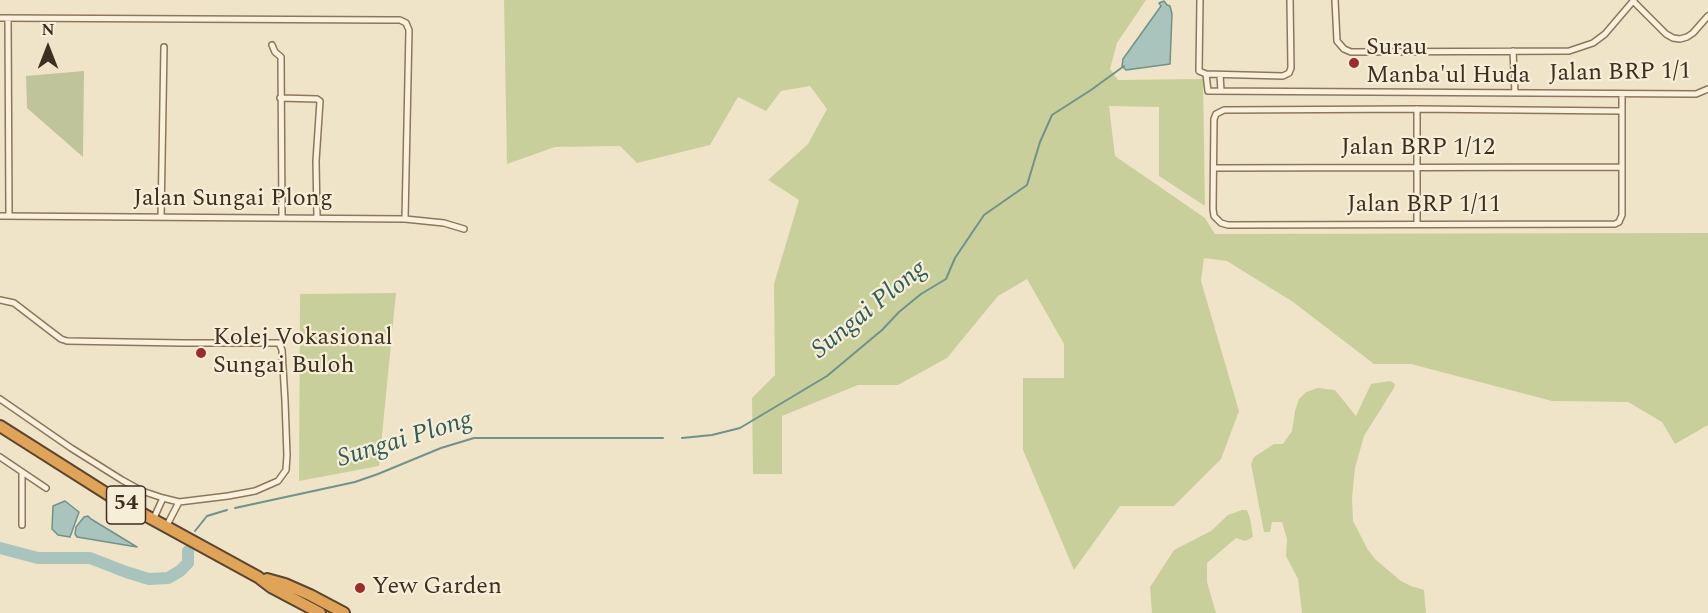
<!DOCTYPE html>
<style>
body{margin:0}
#map{position:relative;width:1708px;height:613px;overflow:hidden;background:#f0e4c8;font-family:Spectral,serif}
canvas{display:block}
.north{position:absolute;left:18px;top:18px;width:60px;height:60px;-webkit-text-stroke:4px #f7eed8;paint-order:stroke;rotate:0deg;font-size:16px;font-weight:700;line-height:24px;text-align:center;color:#3d2e20}
.north::after{content:'';display:block;margin:auto;width:21px;height:27px;background:#3d2e20;clip-path:polygon(50% 0,100% 100%,50% 72%,0 100%)}
</style>
<div id="map">
<canvas width="1708" height="613"></canvas>
<div class="north">N</div>
</div>
<script>
const ctx = document.querySelector('canvas').getContext('2d');
ctx.lineJoin = 'round';
function fillPath(path, color) {
  ctx.fillStyle = color;
  ctx.fill(path, 'evenodd');
}
function shape(rows) {
  const path = new Path2D();
  for (const r of rows) {
    path.moveTo(r[0], r[1]);
    for (let i = 2; i < r.length; i += 2) path.lineTo(r[i], r[i + 1]);
  }
  return path;
}
function strokePath(path, color, width, dash) {
  ctx.strokeStyle = color;
  ctx.lineWidth = width;
  ctx.lineCap = dash ? 'butt' : 'round';
  ctx.setLineDash(dash || []);
  ctx.stroke(path);
}
function drawText(font, color, halo, rows, align = 'center') {
  ctx.font = font + ' Spectral,serif';
  ctx.lineWidth = 4.5;
  ctx.setLineDash([]);
  ctx.textBaseline = 'middle';
  ctx.strokeStyle = halo;
  ctx.fillStyle = color;
  for (const [text, x, y, turn = 0] of rows) {
    ctx.save();
    ctx.translate(x, y);
    ctx.rotate((+turn || 0) * Math.PI / 180);
    ctx.textAlign = isNaN(turn) ? turn : align;
    if (halo) ctx.strokeText(text, 0, 0);
    ctx.fillText(text, 0, 0);
    ctx.restore();
  }
}
fillPath(shape([
 [504,0,1146,0,1117,43,1110,69,1118,80,1203,79,1205,206,1159,176,1159,107,1109,106,1115,156,1205,218,1215,234,1708,233,1708,425,1675,444,1662,422,1628,402,1552,401,1411,364,1374,364,1293,302,1227,261,1204,258,1201,281,1239,411,1221,459,1174,506,1120,506,1074,570,1023,450,1023,378,1064,378,1064,344,1027,279,998,296,947,358,898,385,858,385,782,416,782,474,753,474,752,398,775,375,774,284,799,200,768,180,808,144,827,109,810,86,781,91,766,111,738,97,710,145,637,163,620,146,555,147,507,164],
 [396,293,379,466,299,481,300,294],
 [1390,381,1395,384,1394,388,1364,436,1355,468,1352,498,1353,521,1368,550,1376,560,1401,581,1411,586,1424,590,1426,613,1302,613,1298,579,1286,556,1287,539,1282,522,1272,522,1270,532,1264,532,1251,464,1254,457,1274,444,1283,444,1292,431,1295,411,1299,399,1306,392,1318,388,1335,390,1356,416,1371,384],
 [1242,510,1247,510,1250,518,1253,537,1245,541,1236,538,1207,563,1207,582,1216,613,1152,613,1150,587,1174,550,1211,531,1228,515]
]), '#c9cf9b');
fillPath(shape([
 [84,71,83,157,27,108,26,76]
]), '#bfc49a');
const water = shape([
 [1164,1,1167,5,1170,6,1172,14,1170,64,1126,70,1122,66,1123,59,1161,6,1159,3,1164,1],
 [65,501,79,512,70,537,58,535,52,529,53,506,65,501],
 [88,516,91,519,137,547,77,537,75,534,76,527,84,517,88,516]
]);
fillPath(water, '#a9c4bc');
strokePath(water, '#6f938a', 1.5);
strokePath(shape([
 [682,438,712,435,740,428,827,376,882,330,899,312,921,294,946,279,955,258,984,215,1027,185,1040,142,1052,115,1091,90,1124,66],
 [235,508,355,482,378,474,441,448,474,438,663,438],
 [195,531,207,516,227,510]
]), '#6f938a', 2);
strokePath(shape([
 [0,548,38,558,90,558,126,572,149,579,168,578,180,571,188,563,188,551]
]), '#a9c4bc', 12);
const street = shape([
 [1200,0,1199,71,1206,74,1283,76,1289,73,1291,68,1290,0],
 [1335,0,1337,41,1344,49,1351,52,1569,51,1593,43,1605,34,1634,0],
 [1633,1,1666,34,1673,38,1680,39,1687,37,1693,33,1708,16],
 [0,18,387,20,400,20,406,23,409,30,405,219],
 [8,18,9,216],
 [272,45,275,52,281,57,282,217],
 [1513,51,1515,93],
 [1206,74,1208,91,1696,94,1708,89],
 [1220,75,1221,91],
 [1622,94,1622,215,1619,222,1615,224,1228,225,1221,223,1214,216,1213,209,1214,119,1216,114,1224,110,1417,109,1622,111],
 [280,98,317,99,320,101,316,161,317,217],
 [1214,168,1622,167],
 [0,216,405,219,444,223,464,229],
 [161,217,164,47],
 [1417,224,1417,109],
 [0,300,14,303,61,339,67,341,182,343,279,343,282,350,285,401,287,455,286,470,278,481,255,491,228,496,179,502,163,498,142,491,122,480,71,448,0,399],
 [0,457,46,488],
 [153,520,163,498],
 [22,525,22,472],
 [166,527,179,502]
]);
const highway = shape([
 [0,426,112,497,258,577,271,587,320,613],
 [267,579,285,584,310,595,344,613]
]);
strokePath(street, '#8d765c', 8);
strokePath(highway, '#5b4430', 14);
strokePath(street, '#faf1dc', 5);
strokePath(highway, '#e0a458', 10);
for (const [x, y, r, color] of [
 [1354,63,6,"#9e2a2b"],
 [201,353,6,"#9e2a2b"],
 [360,588,6,"#9e2a2b"]
]) {
  const dot = new Path2D();
  dot.arc(x, y, r, 0, 2 * Math.PI);
  ctx.fillStyle = color;
  ctx.fill(dot);
  strokePath(dot, '#f7eed8', 2);
}
for (const [x, y, w] of [
 [126,505,39]
]) {
  const box = new Path2D();
  box.roundRect(x - w / 2, y - 19, w, 38, 4.5);
  ctx.fillStyle = '#f7eed8';
  ctx.fill(box);
  strokePath(box, '#3d2e20', 1.5);
}
drawText('bold 22px', '#3d2e20', null, [
 ["54",126,505]
]);
drawText('24px', '#3d2e20', '#f7eed8', [
 ["Surau",1366,49],
 ["Manba'ul Huda",1366,77],
 ["Kolej Vokasional",213,339],
 ["Sungai Buloh",213,367],
 ["Yew Garden",372,588]
], 'left');
drawText('24px', '#3d2e20', '#f7eed8', [
 ["Jalan BRP 1/1",1620,74,-1],
 ["Jalan BRP 1/12",1418,149],
 ["Jalan Sungai Plong",233,200],
 ["Jalan BRP 1/11",1424,206]
]);
drawText('italic 26px', '#2f5d5a', '#f7eed8', [
 ["Sungai Plong",870,311,-39],
 ["Sungai Plong",405,441,-17]
]);
</script>
